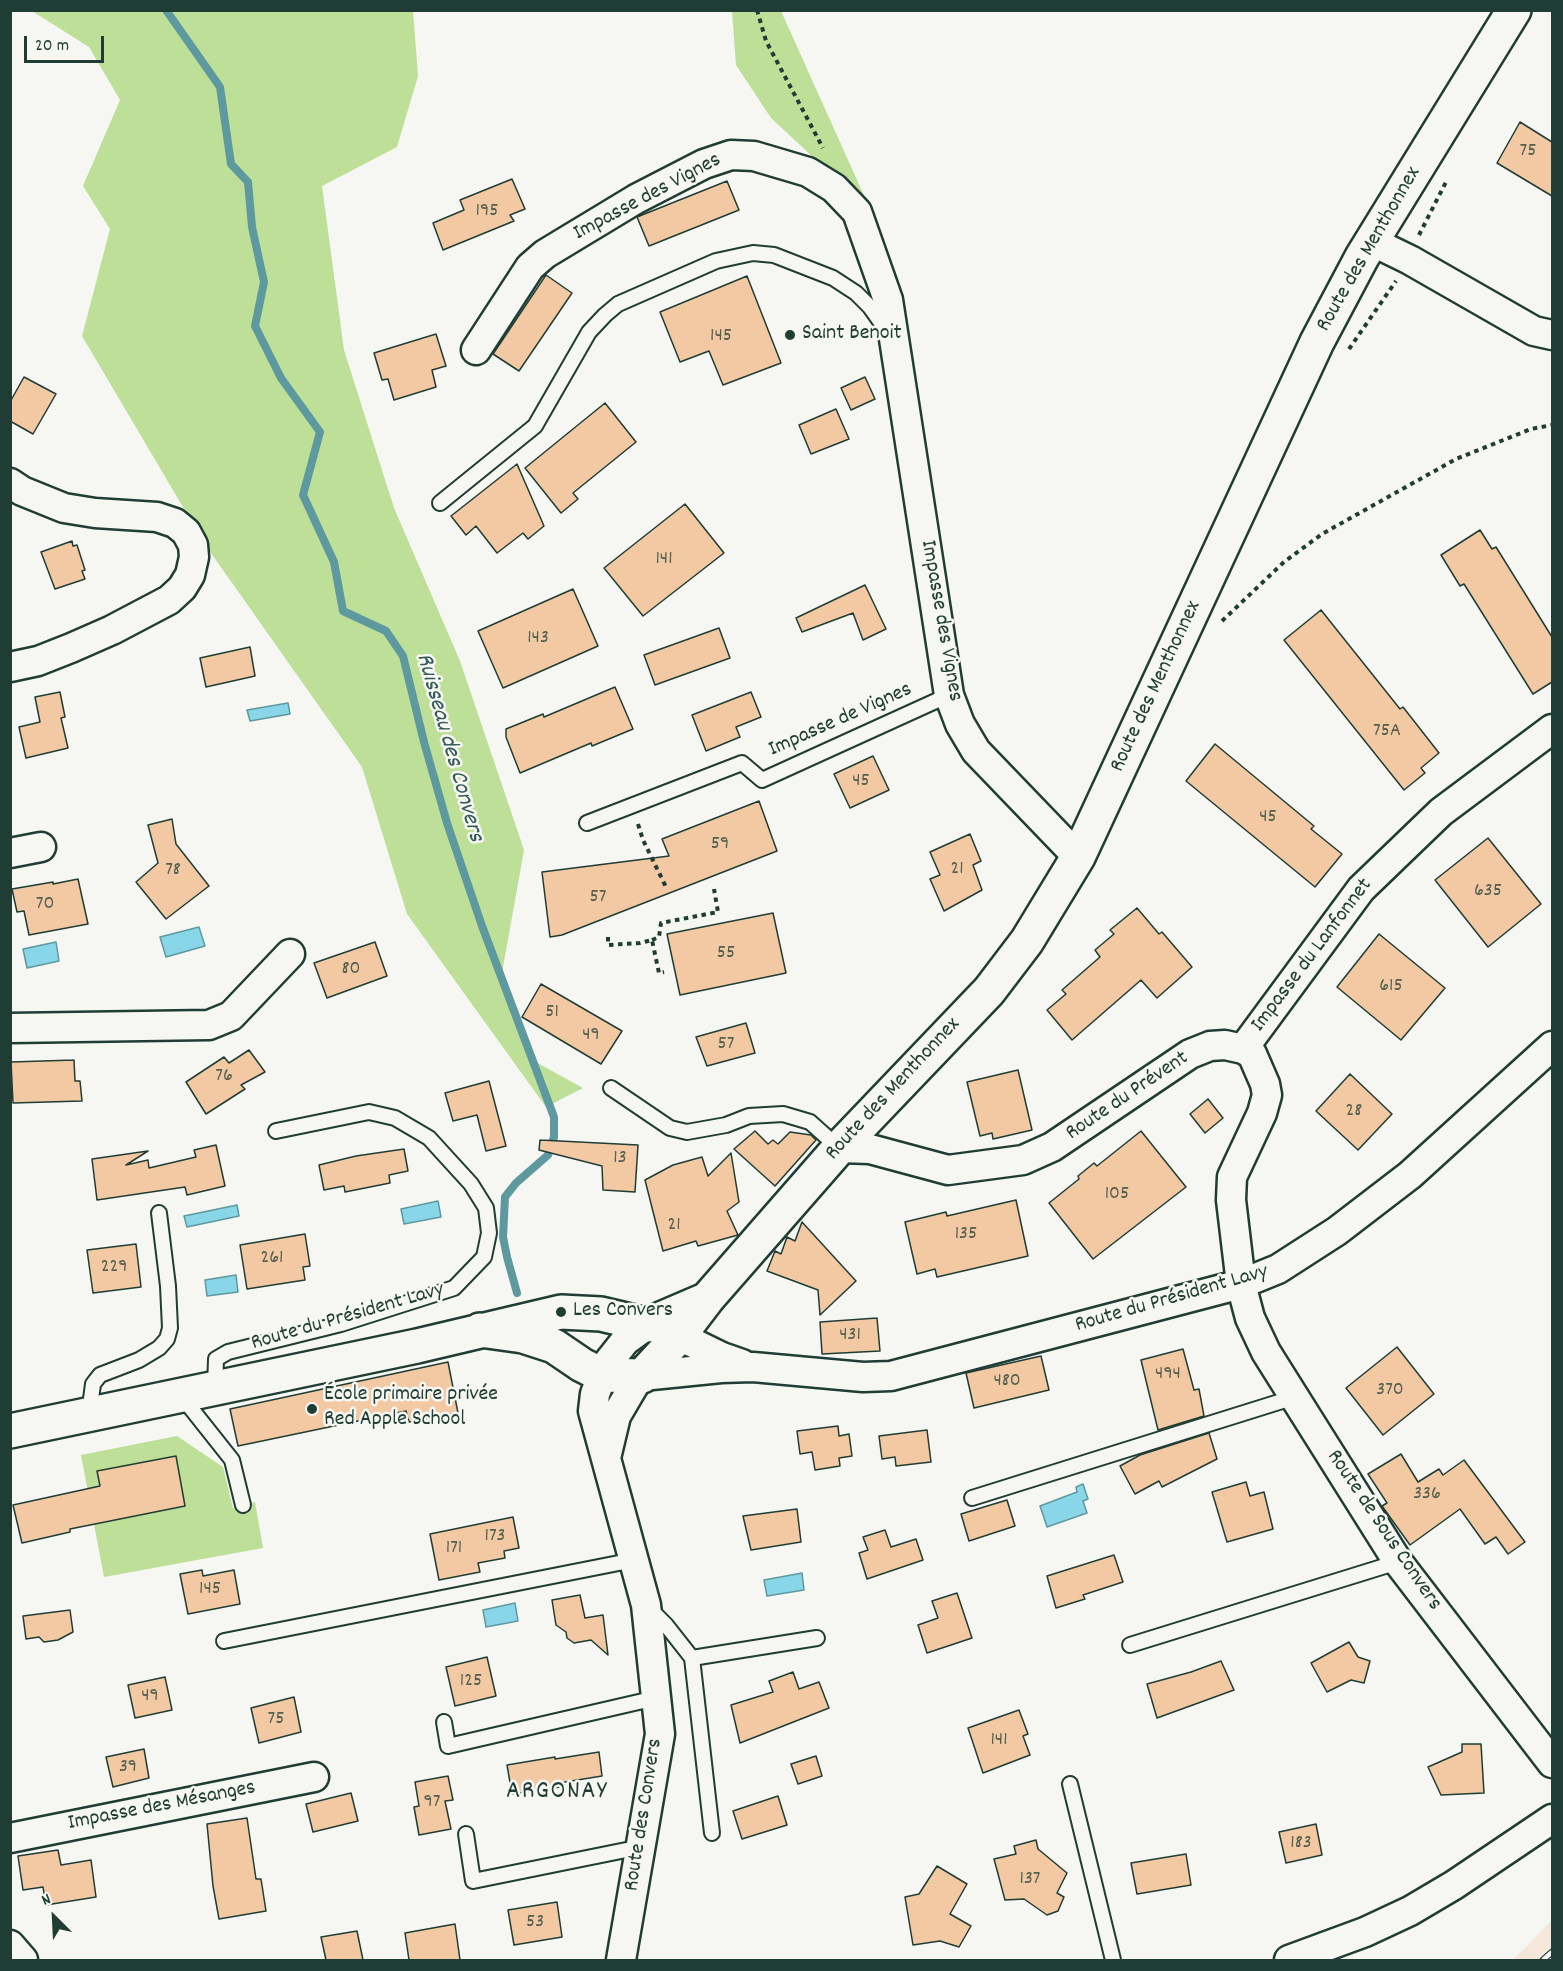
<!DOCTYPE html>
<meta charset="utf-8">
<style>
body{margin:0}
#map{position:relative;width:1563px;height:1971px;overflow:hidden;background:#f6f6f2;font-family:Dekko,sans-serif}
canvas{display:block}
.frame{position:absolute;inset:0;border:12px solid #1f3d34;pointer-events:none}
.north{position:absolute;left:24px;top:1887px;width:60px;height:60px;-webkit-text-stroke:4px #f6f6f2;paint-order:stroke;rotate:336deg;font-size:16px;font-weight:700;line-height:24px;text-align:center;color:#1f3d34}
.north::after{content:'';display:block;margin:auto;width:21px;height:27px;background:#1f3d34;clip-path:polygon(50% 0,100% 100%,50% 72%,0 100%)}
.scale{position:absolute;left:24px;top:36px;width:80px;height:27px;box-sizing:border-box;border:3px solid #1f3d34;border-top:0;padding-left:8px;font-size:18px;line-height:21px;white-space:nowrap;color:#1f3d34;-webkit-text-stroke:4px #f6f6f2;paint-order:stroke}
</style>
<div id="map">
<canvas width="1563" height="1971"></canvas>
<div class="frame"></div>
<div class="north">N</div>
<div class="scale">20 m</div>
</div>
<script>
const ctx = document.querySelector('canvas').getContext('2d');
ctx.lineJoin = 'round';
function fillPath(path, color) {
  ctx.fillStyle = color;
  ctx.fill(path, 'evenodd');
}
function shape(rows) {
  const path = new Path2D();
  for (const r of rows) {
    path.moveTo(r[0], r[1]);
    for (let i = 2; i < r.length; i += 2) path.lineTo(r[i], r[i + 1]);
  }
  return path;
}
function strokePath(path, color, width, dash) {
  ctx.strokeStyle = color;
  ctx.lineWidth = width;
  ctx.lineCap = dash ? 'butt' : 'round';
  ctx.setLineDash(dash || []);
  ctx.stroke(path);
}
function drawText(font, color, halo, rows, align = 'center') {
  ctx.font = font + ' Dekko,sans-serif';
  ctx.lineWidth = 5;
  ctx.setLineDash([]);
  ctx.textBaseline = 'middle';
  ctx.strokeStyle = halo;
  ctx.fillStyle = color;
  for (const [text, x, y, turn = 0] of rows) {
    ctx.save();
    ctx.translate(x, y);
    ctx.rotate((+turn || 0) * Math.PI / 180);
    ctx.textAlign = isNaN(turn) ? turn : align;
    if (halo) ctx.strokeText(text, 0, 0);
    ctx.fillText(text, 0, 0);
    ctx.restore();
  }
}
fillPath(shape([
 [1552,1920,1552,1960,1511,1960,1513,1960]
]), '#f5e8da');
fillPath(shape([
 [32,11,413,11,418,76,397,147,322,186,344,350,394,508,460,661,524,850,502,973,516,1018,532,1060,583,1088,546,1107,407,914,362,767,206,546,82,336,110,229,83,186,120,100,89,47],
 [732,11,781,11,871,211,771,118,736,65],
 [177,1436,223,1467,233,1508,255,1502,263,1548,104,1577,81,1455]
]), '#bddf98');
const water = shape([
 [288,703,290,714,250,721,247,710,288,703],
 [199,927,205,946,166,957,160,937,199,927],
 [56,942,59,961,27,968,23,949,56,942],
 [438,1201,441,1217,404,1224,401,1209,438,1201],
 [237,1205,239,1216,187,1227,184,1216,237,1205],
 [236,1275,238,1292,207,1296,205,1280,236,1275],
 [1083,1484,1088,1499,1083,1501,1087,1513,1047,1527,1040,1506,1077,1492,1076,1487,1083,1484],
 [802,1573,804,1590,767,1596,764,1580,802,1573],
 [515,1603,518,1621,486,1627,483,1610,515,1603]
]);
fillPath(water, '#88d6e7');
strokePath(water, '#5e999f', 1.5);
strokePath(shape([
 [166,10,220,87,231,164,248,182,252,227,264,282,255,326,281,378,320,432,303,495,334,562,343,611,386,631,403,656,424,742,447,823,482,926,554,1117,554,1137,548,1155,516,1183,505,1197,503,1237,507,1257,517,1293]
]), '#5e999f', 8);
const building = shape([
 [1520,122,1552,142,1552,196,1497,163,1520,122],
 [512,179,525,209,510,215,514,221,443,250,433,223,464,210,460,200,512,179],
 [727,181,739,210,649,246,637,217,727,181],
 [546,275,572,293,519,371,493,354,546,275],
 [747,276,781,363,723,385,709,351,680,362,660,312,747,276],
 [436,334,446,366,432,370,436,387,394,400,388,379,382,380,374,353,436,334],
 [24,377,56,394,33,434,10,421,10,402,24,377],
 [865,377,875,399,851,410,841,388,865,377],
 [605,403,636,442,573,493,578,499,561,513,525,468,605,403],
 [836,409,849,439,811,454,799,425,836,409],
 [517,464,544,526,528,539,523,533,497,553,476,526,466,535,451,516,517,464],
 [685,504,724,553,643,616,604,568,685,504],
 [1480,530,1492,549,1496,547,1552,637,1552,682,1533,694,1464,584,1460,586,1441,555,1480,530],
 [72,541,73,546,77,545,85,570,82,571,85,579,55,589,41,552,72,541],
 [865,585,886,629,863,640,853,613,802,632,796,618,865,585],
 [573,589,598,646,503,688,478,631,573,589],
 [1321,610,1400,709,1403,707,1439,753,1421,768,1425,773,1404,790,1284,640,1321,610],
 [719,628,730,658,655,685,644,655,719,628],
 [250,647,255,676,206,687,200,658,250,647],
 [615,687,633,729,592,746,591,743,520,773,506,737,506,729,543,714,544,717,615,687],
 [60,692,65,717,61,718,68,748,26,758,19,727,40,722,35,697,60,692],
 [751,692,761,717,736,727,740,737,706,751,692,715,751,692],
 [1215,744,1314,826,1311,829,1342,854,1315,887,1186,781,1215,744],
 [873,756,889,790,850,808,834,774,873,756],
 [759,801,777,851,562,935,550,937,542,872,669,856,662,839,759,801],
 [172,819,176,844,209,886,166,919,136,882,158,863,148,825,172,819],
 [970,834,981,861,973,865,982,890,944,911,930,879,940,875,930,852,970,834],
 [1488,838,1541,904,1488,947,1435,880,1488,838],
 [78,879,88,924,29,935,24,911,17,912,12,889,53,882,53,884,78,879],
 [1137,908,1159,934,1162,932,1192,967,1157,998,1141,980,1072,1040,1047,1010,1066,994,1062,990,1100,957,1095,950,1114,934,1110,930,1137,908],
 [773,913,786,973,680,995,667,934,773,913],
 [1379,934,1445,988,1401,1040,1337,987,1379,934],
 [375,942,387,976,327,998,314,963,375,942],
 [541,984,622,1031,601,1064,522,1017,541,984],
 [746,1023,755,1053,707,1066,696,1037,746,1023],
 [249,1050,265,1072,241,1085,245,1089,206,1114,186,1082,224,1057,229,1063,249,1050],
 [74,1060,75,1081,80,1081,82,1101,13,1103,11,1062,74,1060],
 [1018,1070,1032,1130,993,1139,992,1133,980,1136,967,1082,1018,1070],
 [1350,1074,1392,1114,1358,1150,1316,1111,1350,1074],
 [489,1081,506,1146,486,1151,477,1115,453,1121,445,1093,489,1081],
 [1208,1099,1223,1118,1205,1133,1190,1114,1208,1099],
 [755,1131,768,1144,773,1140,778,1144,790,1132,811,1135,816,1140,775,1186,734,1149,755,1131],
 [1141,1131,1186,1187,1093,1259,1049,1203,1079,1179,1078,1176,1094,1163,1097,1166,1141,1131],
 [540,1140,638,1145,635,1192,603,1190,602,1166,539,1150,540,1140],
 [216,1145,225,1186,187,1195,185,1187,97,1200,92,1159,148,1151,126,1165,148,1160,149,1168,196,1157,194,1150,216,1145],
 [404,1149,408,1171,389,1175,390,1183,345,1192,344,1186,324,1190,319,1165,356,1156,404,1149],
 [731,1153,739,1202,727,1211,738,1235,698,1246,696,1241,663,1251,645,1180,673,1165,702,1157,708,1176,731,1153],
 [1016,1200,1028,1256,937,1277,935,1269,917,1274,905,1222,946,1212,947,1216,1016,1200],
 [802,1222,856,1281,820,1315,818,1290,767,1271,775,1251,781,1254,787,1237,795,1241,802,1222],
 [305,1234,310,1266,303,1267,305,1280,247,1289,240,1245,305,1234],
 [136,1244,141,1287,93,1293,87,1250,136,1244],
 [877,1318,880,1351,822,1354,820,1322,877,1318],
 [1397,1347,1434,1394,1383,1435,1346,1388,1397,1347],
 [1183,1349,1194,1390,1199,1389,1204,1416,1158,1430,1141,1360,1183,1349],
 [1041,1356,1049,1390,974,1408,966,1373,1041,1356],
 [448,1362,458,1413,409,1422,406,1411,238,1446,230,1409,448,1362],
 [838,1426,839,1436,849,1434,852,1456,839,1458,840,1466,815,1470,812,1452,800,1454,797,1431,838,1426],
 [927,1430,931,1462,896,1466,895,1457,882,1459,879,1436,927,1430],
 [1209,1433,1217,1459,1162,1487,1159,1481,1135,1494,1120,1466,1140,1455,1209,1433],
 [1401,1454,1418,1482,1439,1469,1443,1475,1464,1460,1525,1542,1508,1554,1496,1537,1485,1544,1460,1509,1410,1545,1382,1506,1387,1503,1368,1474,1401,1454],
 [176,1456,185,1506,70,1529,70,1532,22,1543,13,1505,100,1486,97,1471,176,1456],
 [1246,1482,1250,1496,1264,1492,1273,1529,1227,1542,1212,1492,1246,1482],
 [1007,1500,1015,1526,969,1541,961,1514,1007,1500],
 [797,1509,801,1542,751,1550,743,1516,797,1509],
 [513,1517,519,1548,504,1551,505,1558,478,1563,480,1572,439,1580,430,1534,513,1517],
 [885,1530,891,1547,916,1539,923,1560,867,1579,859,1553,868,1550,863,1537,885,1530],
 [1114,1555,1123,1582,1083,1595,1085,1599,1056,1608,1047,1576,1114,1555],
 [202,1570,203,1576,234,1570,240,1604,188,1614,180,1574,202,1570],
 [957,1593,972,1638,927,1653,918,1625,938,1618,932,1601,957,1593],
 [580,1595,585,1618,603,1615,608,1655,591,1640,574,1643,567,1638,566,1632,556,1625,552,1600,580,1595],
 [70,1610,73,1632,58,1640,44,1642,39,1637,26,1639,23,1616,70,1610],
 [1349,1642,1358,1657,1370,1661,1364,1683,1351,1680,1327,1692,1311,1663,1349,1642],
 [487,1657,496,1696,455,1706,446,1667,487,1657],
 [1221,1661,1234,1690,1157,1718,1147,1684,1191,1672,1221,1661],
 [793,1672,799,1689,819,1682,829,1708,740,1743,731,1705,773,1692,769,1681,793,1672],
 [165,1677,172,1710,135,1718,128,1685,165,1677],
 [294,1697,301,1732,259,1743,251,1708,294,1697],
 [1019,1710,1028,1734,1023,1736,1030,1755,983,1773,968,1728,1019,1710],
 [1462,1744,1481,1744,1484,1793,1441,1795,1428,1767,1462,1752,1462,1744],
 [144,1749,149,1778,113,1787,106,1757,144,1749],
 [599,1752,602,1776,559,1783,560,1787,512,1794,507,1765,555,1757,555,1759,599,1752],
 [816,1756,822,1776,798,1784,791,1764,816,1756],
 [448,1776,453,1800,445,1801,451,1829,419,1835,414,1807,419,1806,415,1782,448,1776],
 [351,1793,358,1821,313,1832,306,1804,351,1793],
 [778,1796,787,1825,742,1839,733,1811,778,1796],
 [247,1818,256,1879,261,1879,266,1911,219,1919,213,1886,207,1824,247,1818],
 [1316,1824,1322,1855,1286,1863,1279,1832,1316,1824],
 [1036,1840,1038,1849,1067,1873,1057,1893,1064,1897,1058,1911,1047,1915,1024,1899,1005,1900,994,1859,1016,1854,1014,1846,1036,1840],
 [58,1850,61,1865,91,1860,96,1897,46,1905,43,1887,23,1890,18,1856,58,1850],
 [1186,1854,1191,1885,1137,1894,1131,1863,1186,1854],
 [937,1866,967,1884,950,1914,971,1926,959,1947,940,1941,913,1945,905,1897,919,1894,937,1866],
 [557,1902,562,1937,514,1945,508,1910,557,1902],
 [455,1924,460,1960,409,1960,405,1933,455,1924],
 [357,1931,363,1960,326,1960,321,1937,357,1931]
]);
fillPath(building, '#f2c9a2');
strokePath(building, '#1f3d34', 1.5);
const service = shape([
 [440,503,535,426,589,332,605,315,618,304,716,261,753,253,774,255,833,278,856,293,870,307,887,331],
 [587,823,742,763,762,780,949,695],
 [611,1088,670,1128,687,1132,726,1125,749,1116,783,1114,810,1122,839,1148],
 [215,1388,216,1359,228,1352,341,1324,454,1288,484,1257,489,1233,486,1208,471,1184,429,1138,395,1118,369,1112,276,1131],
 [182,1397,232,1460,243,1505],
 [92,1414,91,1399,93,1384,100,1375,139,1360,159,1348,167,1339,170,1328,168,1286,159,1213],
 [972,1498,1295,1397],
 [650,1609,666,1625,692,1658,817,1638],
 [224,1641,634,1560],
 [1130,1645,1398,1562],
 [692,1658,712,1833],
 [444,1722,448,1746,656,1698],
 [1070,1784,1113,1960],
 [466,1834,473,1881,641,1847]
]);
const minor = shape([
 [1371,241,1410,260,1534,331,1552,335],
 [476,350,530,267,545,254,636,199,704,164,731,155,754,156,808,172,834,188,857,212,888,300,949,695,960,724,976,751,1078,857],
 [10,483,22,491,64,508,95,513,157,517,175,523,186,532,193,545,194,557,190,575,182,588,169,600,112,630,71,648,38,661,10,667],
 [10,853,41,847],
 [10,1028,209,1025,231,1016,290,954],
 [1243,1049,1361,889,1441,812,1552,729],
 [839,1148,870,1149,948,1170,1023,1160,1052,1147,1190,1054,1210,1046,1225,1045,1243,1049,1252,1054,1265,1084,1267,1095,1262,1113,1232,1177,1231,1200,1241,1284,1250,1318,1266,1352,1398,1562,1552,1763],
 [606,1458,616,1416,636,1382,642,1376,721,1368,753,1367,863,1377,891,1376,1241,1284,1278,1269,1337,1231,1410,1175,1552,1046],
 [10,1838,314,1777],
 [10,1945,23,1960],
 [621,1960,660,1734,646,1605,593,1411,595,1394,606,1365,625,1341,647,1325,679,1336,722,1357,742,1364],
 [1289,1960,1365,1932,1410,1911,1454,1885,1552,1819]
]);
const tertiary = shape([
 [480,1330,523,1336,554,1346,582,1365,602,1375,642,1376,679,1336,708,1298,839,1148,989,991,1027,941,1078,857,1317,342,1362,257,1514,10],
 [10,1431,417,1346,561,1312,601,1314,647,1325,703,1301]
]);
strokePath(service, '#1f3d34', 18);
strokePath(minor, '#1f3d34', 33);
strokePath(tertiary, '#1f3d34', 38);
strokePath(shape([
 [757,10,766,41,823,148],
 [1419,235,1447,180],
 [1349,349,1396,281],
 [1222,621,1284,562,1322,534,1456,459,1531,429,1552,425],
 [638,824,643,840,666,887],
 [608,937,608,945,640,943,652,940,659,973,664,972],
 [652,940,659,937,661,923,718,912,714,889]
]), '#1f3d34', 4, [4.5, 4.5]);
strokePath(service, '#f6f6f2', 14);
strokePath(minor, '#f6f6f2', 28);
strokePath(tertiary, '#f6f6f2', 33);
const rail = shape([
 [1543,1960,1552,1952]
]);
strokePath(rail, '#1f3d34', 7);
strokePath(rail, '#f6f6f2', 4.5, [14]);
for (const [x, y, r, color] of [
 [790,335,6,"#1f3d34"],
 [561,1312,6,"#1f3d34"],
 [312,1409,6,"#1f3d34"]
]) {
  const dot = new Path2D();
  dot.arc(x, y, r, 0, 2 * Math.PI);
  ctx.fillStyle = color;
  ctx.fill(dot);
  strokePath(dot, '#f6f6f2', 2);
}
drawText('20px', '#546050', null, [
 ["75",1528,152],
 ["195",487,212],
 ["145",721,337],
 ["141",664,560],
 ["143",538,639],
 ["75A",1387,732],
 ["45",861,782],
 ["45",1268,818],
 ["59",720,845],
 ["21",957,870],
 ["78",173,871],
 ["635",1488,892],
 ["57",598,898],
 ["70",45,905],
 ["55",726,954],
 ["80",351,970],
 ["615",1391,987],
 ["51",552,1013],
 ["49",591,1036],
 ["57",726,1045],
 ["76",224,1077],
 ["28",1354,1112],
 ["13",620,1159],
 ["105",1117,1195],
 ["21",674,1226],
 ["135",966,1235],
 ["261",272,1259],
 ["229",114,1268],
 ["431",850,1336],
 ["494",1168,1375],
 ["480",1007,1382],
 ["370",1390,1391],
 ["336",1427,1495],
 ["173",495,1537],
 ["171",454,1549],
 ["145",210,1590],
 ["125",471,1682],
 ["49",150,1697],
 ["75",276,1720],
 ["141",999,1741],
 ["39",128,1768],
 ["97",432,1803],
 ["183",1301,1844],
 ["137",1030,1880],
 ["53",535,1923]
]);
drawText('22px', '#1f3d34', '#f6f6f2', [
 ["Impasse des Vignes",648,198,-28],
 ["Route des Menthonnex",1370,250,-60],
 ["Impasse des Vignes",940,621,80],
 ["Route des Menthonnex",1157,687,-65],
 ["Impasse de Vignes",841,721,-24],
 ["Impasse du Lanfonnet",1313,956,-53],
 ["Route des Menthonnex",894,1090,-47],
 ["Route du Prévent",1128,1097,-34],
 ["Route du Président Lavy",1172,1300,-16],
 ["Route du Président Lavy",348,1318,-16],
 ["Route de Sous Convers",1383,1531,56],
 ["Impasse des Mésanges",162,1807,-11],
 ["Route des Convers",645,1815,-81]
]);
drawText('22px', '#1f3d34', '#f6f6f2', [
 ["Saint Benoit",802,335],
 ["Les Convers",573,1312],
 ["École primaire privée",324,1396],
 ["Red Apple School",324,1421]
], 'left');
drawText('italic 24px', '#345c58', '#f6f6f2', [
 ["Ruisseau des Convers",448,748,74]
]);
ctx.letterSpacing = '1.5px';
drawText('26px', '#1f3d34', '#f6f6f2', [
 ["ARGONAY",557,1793]
]);
ctx.letterSpacing = '0px';
</script>
